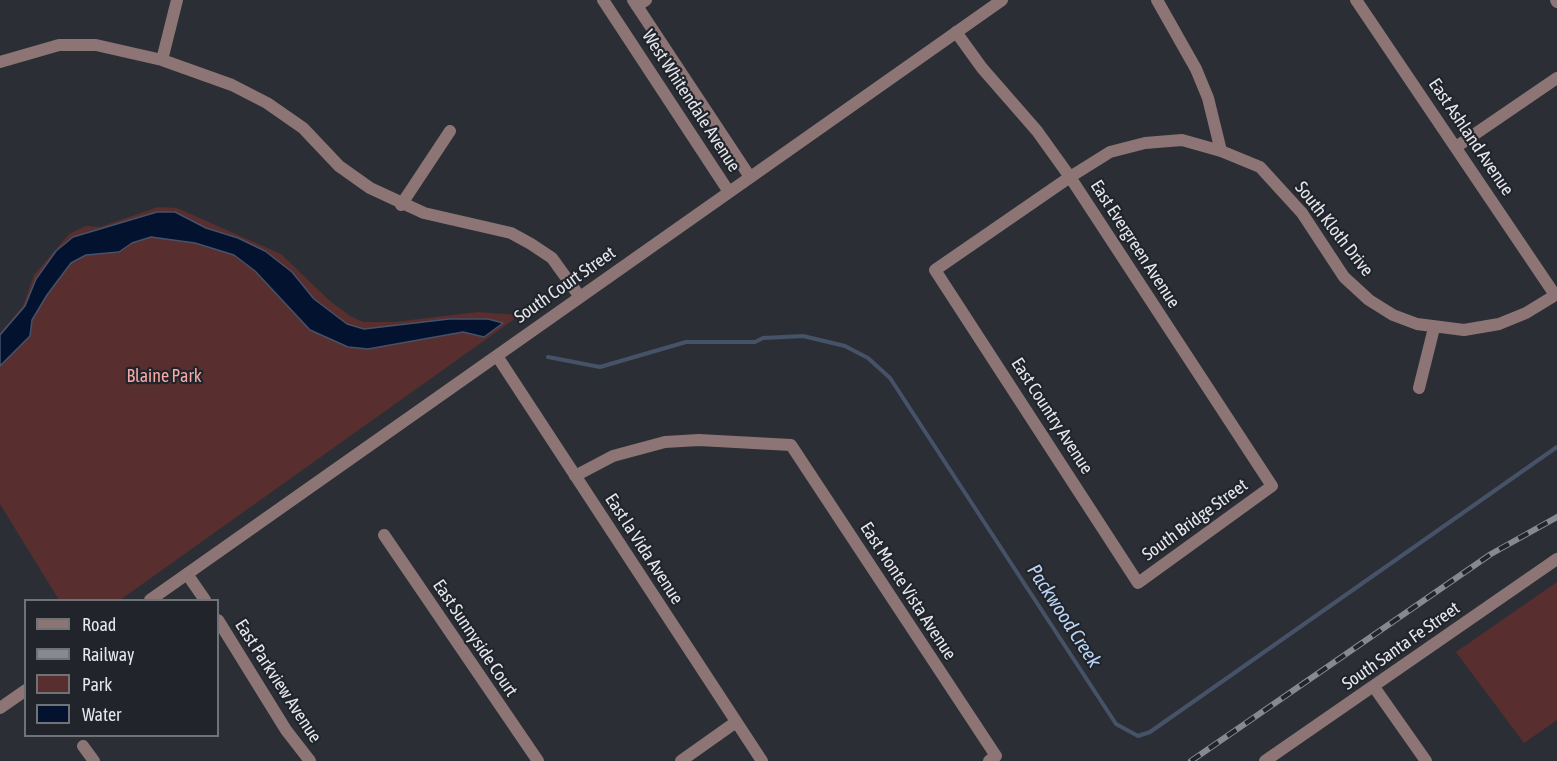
<!DOCTYPE html>
<style>
body{margin:0}
#map{position:relative;width:1557px;height:761px;overflow:hidden;background:#2b2f35;font-family:"Asap Condensed",sans-serif}
canvas{display:block}
.legend{position:absolute;left:24px;top:599px;width:195px;height:138px;box-sizing:border-box;background:#21252b;border:2px solid #6f7378;margin:0;padding:8px 10px;list-style:none;font-size:18px;color:#e4e7eb}
.legend li{display:flex;align-items:center;gap:12px;height:30px}
.legend b{width:30px;border:2px solid #6f7378}
</style>
<div id="map">
<canvas width="1557" height="761"></canvas>
<ul class="legend">
<li><b style="height:8px;background:#8c7574"></b>Road</li>
<li><b style="height:8px;background:#868a8f"></b>Railway</li>
<li><b style="height:16px;background:#582f2e"></b>Park</li>
<li><b style="height:16px;background:#02122f"></b>Water</li>
</ul>
</div>
<script>
const ctx = document.querySelector('canvas').getContext('2d');
ctx.lineJoin = 'round';
function fillPath(path, color) {
  ctx.fillStyle = color;
  ctx.fill(path, 'evenodd');
}
function shape(rows) {
  const path = new Path2D();
  for (const r of rows) {
    path.moveTo(r[0], r[1]);
    for (let i = 2; i < r.length; i += 2) path.lineTo(r[i], r[i + 1]);
  }
  return path;
}
function strokePath(path, color, width, dash) {
  ctx.strokeStyle = color;
  ctx.lineWidth = width;
  ctx.lineCap = dash ? 'butt' : 'round';
  ctx.setLineDash(dash || []);
  ctx.stroke(path);
}
function drawText(font, color, halo, rows, align = 'center') {
  ctx.font = font + ' "Asap Condensed",sans-serif';
  ctx.lineWidth = 4.5;
  ctx.setLineDash([]);
  ctx.textBaseline = 'middle';
  ctx.strokeStyle = halo;
  ctx.fillStyle = color;
  for (const [text, x, y, turn = 0] of rows) {
    ctx.save();
    ctx.translate(x, y);
    ctx.rotate((+turn || 0) * Math.PI / 180);
    ctx.textAlign = isNaN(turn) ? turn : align;
    if (halo) ctx.strokeText(text, 0, 0);
    ctx.fillText(text, 0, 0);
    ctx.restore();
  }
}
fillPath(shape([
 [158,207,177,208,281,254,330,301,350,316,363,322,394,322,478,312,520,315,120,600,59,600,0,504,0,333,23,306,34,275,69,234,86,226,100,227],
 [1557,582,1557,720,1524,743,1456,652]
]), '#582f2e');
const water = shape([
 [157,212,175,212,206,228,238,238,265,251,292,272,314,299,347,324,364,329,449,319,488,319,503,323,484,337,463,332,368,349,348,347,310,330,255,271,234,255,195,243,151,237,132,243,119,252,86,255,71,263,47,295,32,320,30,336,0,366,0,335,25,306,36,279,56,251,73,237,157,212]
]);
fillPath(water, '#02122f');
strokePath(water, '#465267', 1.5);
strokePath(shape([
 [548,357,600,367,686,342,755,342,763,338,803,336,845,346,868,358,890,378,1116,724,1138,736,1150,732,1557,447]
]), '#465267', 4);
strokePath(shape([
 [1157,0,1196,69,1208,98,1221,151],
 [1356,0,1555,295],
 [1556,0,1557,2],
 [637,6,646,0],
 [956,32,982,68,1037,131,1070,177,1272,486,1138,583,935,270,1070,177,1110,152,1145,143,1182,140,1221,151,1260,167,1302,213,1344,277,1369,300,1393,315,1417,324,1464,330,1499,324,1526,313,1557,294],
 [162,60,177,0],
 [0,62,59,45,96,45,162,60,232,85,267,103,303,128,339,166,370,188,424,213,511,233,531,244,552,258,580,297],
 [1456,147,1557,78],
 [401,205,450,131],
 [497,356,762,761],
 [1419,388,1434,328],
 [575,476,613,456,665,442,699,440,791,445,996,756,989,761],
 [384,535,538,761],
 [187,574,205,600],
 [218,620,286,730,310,761],
 [1374,687,1426,761],
 [83,746,94,761],
 [681,761,736,722]
]), '#8c7574', 12);
strokePath(shape([
 [603,0,729,192],
 [633,0,750,177],
 [150,600,1002,0],
 [0,708,26,690],
 [1265,761,1557,559]
]), '#8c7574', 12);
const rail = shape([
 [1191,761,1491,554,1557,517]
]);
strokePath(rail, '#868a8f', 6);
strokePath(rail, '#21252b', 4, [11]);
drawText('18px', '#e4e7eb', '#21252b', [
 ["West Whitendale Avenue",691,101,57],
 ["East Ashland Avenue",1471,137,56],
 ["South Kloth Drive",1334,229,52],
 ["East Evergreen Avenue",1135,244,57],
 ["South Court Street",565,285,-35],
 ["East Country Avenue",1052,416,57],
 ["South Bridge Street",1195,520,-36],
 ["East la Vida Avenue",644,549,57],
 ["East Monte Vista Avenue",908,591,57],
 ["East Sunnyside Court",475,638,56],
 ["South Santa Fe Street",1401,646,-35],
 ["East Parkview Avenue",278,681,57]
]);
drawText('18px', '#f5a8a5', '#21252b', [
 ["Blaine Park",164,376]
]);
drawText('italic 20px', '#bad2f5', '#21252b', [
 ["Packwood Creek",1064,616,57]
]);
</script>
